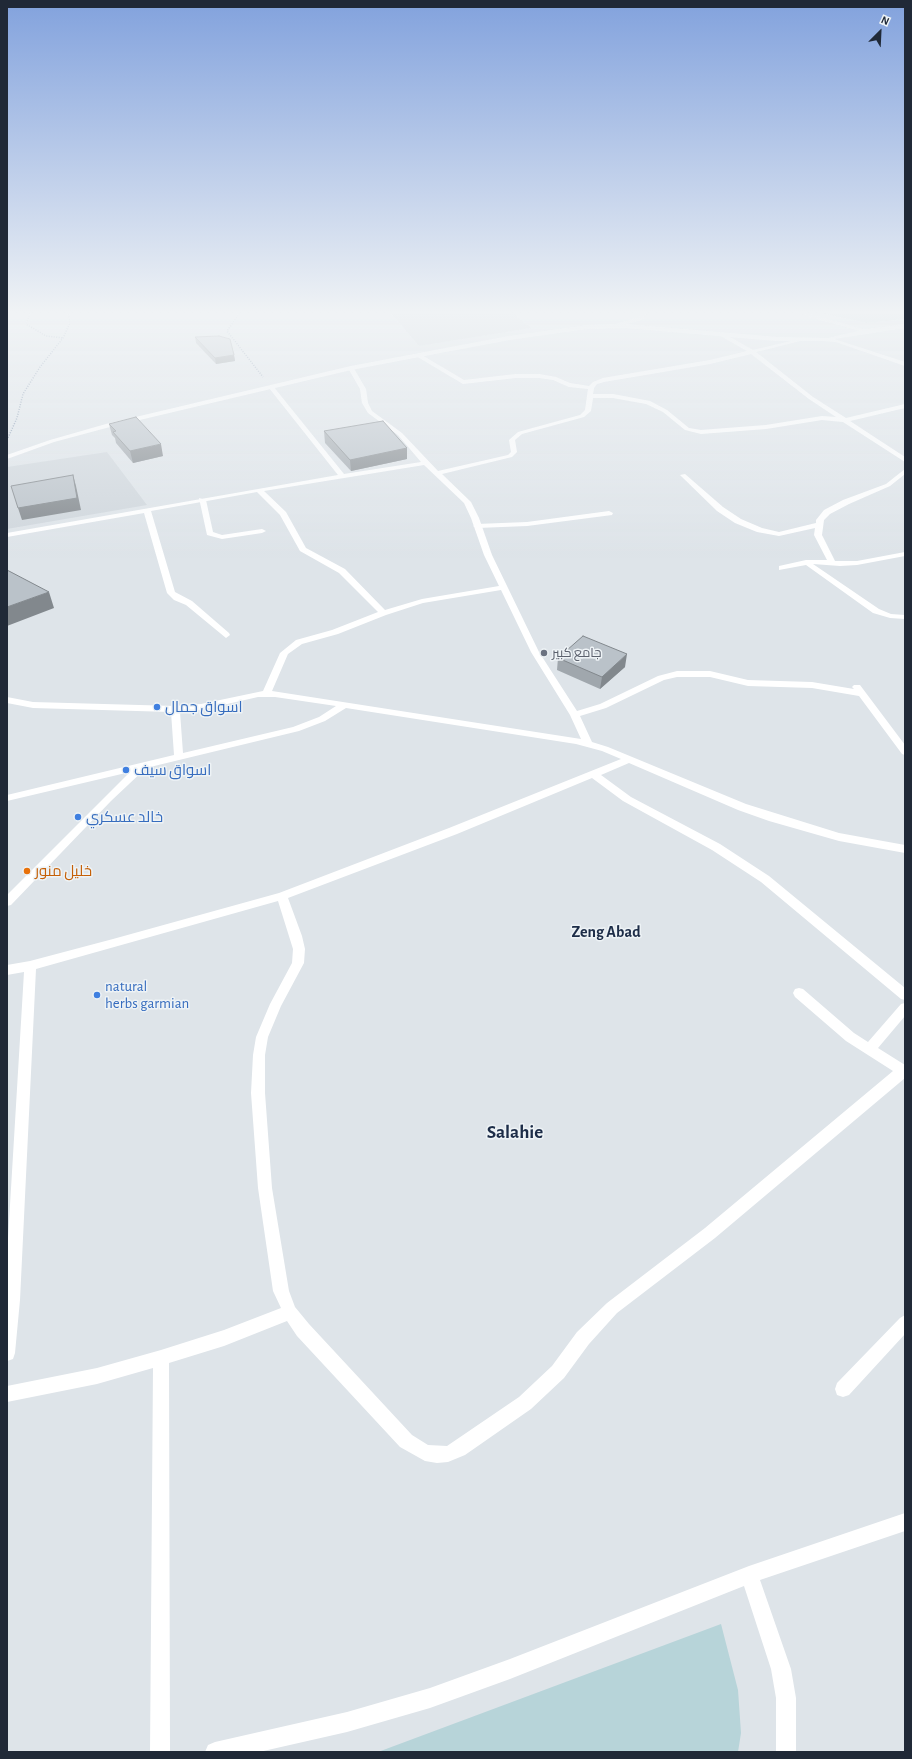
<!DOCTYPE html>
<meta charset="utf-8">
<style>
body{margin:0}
#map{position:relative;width:912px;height:1759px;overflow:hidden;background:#dee4e9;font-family:"Alegreya Sans",sans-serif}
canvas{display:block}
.frame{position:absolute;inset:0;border:8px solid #202937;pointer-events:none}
.north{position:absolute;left:860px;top:12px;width:40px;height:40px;-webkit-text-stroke:3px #eef3f6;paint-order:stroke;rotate:24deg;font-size:11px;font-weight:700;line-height:16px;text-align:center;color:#202937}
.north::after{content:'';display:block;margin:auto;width:14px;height:18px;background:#202937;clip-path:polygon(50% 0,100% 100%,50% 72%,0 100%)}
</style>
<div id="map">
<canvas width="912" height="1759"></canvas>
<div class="frame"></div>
<div class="north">N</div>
</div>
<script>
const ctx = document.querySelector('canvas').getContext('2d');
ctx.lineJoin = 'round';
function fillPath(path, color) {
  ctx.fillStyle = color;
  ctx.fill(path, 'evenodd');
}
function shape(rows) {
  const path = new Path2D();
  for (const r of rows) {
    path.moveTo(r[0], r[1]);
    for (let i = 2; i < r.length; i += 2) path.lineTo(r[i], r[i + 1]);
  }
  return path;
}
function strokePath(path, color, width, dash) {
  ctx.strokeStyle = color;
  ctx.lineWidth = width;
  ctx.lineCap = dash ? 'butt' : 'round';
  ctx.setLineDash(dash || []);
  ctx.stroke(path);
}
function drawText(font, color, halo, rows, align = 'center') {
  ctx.font = font + ' "Alegreya Sans",Cairo,sans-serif';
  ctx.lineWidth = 3;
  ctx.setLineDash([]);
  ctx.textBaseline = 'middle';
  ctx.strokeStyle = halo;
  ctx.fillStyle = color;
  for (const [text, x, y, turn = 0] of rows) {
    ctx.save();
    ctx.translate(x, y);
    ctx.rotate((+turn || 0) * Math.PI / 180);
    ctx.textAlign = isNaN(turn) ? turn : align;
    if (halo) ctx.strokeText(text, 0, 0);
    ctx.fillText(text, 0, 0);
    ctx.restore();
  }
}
fillPath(shape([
 [389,311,510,311,531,328,419,346],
 [107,452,147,505,7,529,7,467]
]), '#cfd6dc');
fillPath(shape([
 [813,311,905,311,905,319,867,323],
 [721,1624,738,1690,741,1733,738,1752,378,1752]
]), '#b7d4d9');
strokePath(shape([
 [31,311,26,324,46,336,63,338],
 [241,311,227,331,263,377],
 [7,440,17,418,23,394,40,367,63,338,70,323,68,311]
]), '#7f92ab', 1.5, [1, 1.5]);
fillPath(shape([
 [789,311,798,311,870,331,867,333,789,311],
 [199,498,206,500,213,532,222,535,262,529,266,531,262,533,222,539,207,535,199,498],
 [609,511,613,513,612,515,527,526,477,528,473,526,477,524,527,522,609,511]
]), '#fff');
fillPath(shape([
 [640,311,646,311,647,315,641,320,615,327,612,325,637,318,641,315,640,311],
 [721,332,753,350,800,339,800,341,756,352,813,397,846,418,905,404,905,408,850,421,905,457,905,462,843,422,822,420,766,429,701,434,685,430,663,412,646,404,613,398,593,398,591,411,584,417,522,434,515,440,517,452,512,457,442,474,471,502,479,518,492,555,539,652,577,711,600,704,658,676,677,671,710,671,748,680,812,682,854,689,852,687,854,685,860,685,905,745,905,755,902,754,859,696,812,688,748,686,710,677,677,677,664,680,606,708,580,716,592,742,608,747,746,804,839,833,905,845,905,853,839,841,769,821,738,810,629,763,601,775,631,797,720,844,769,876,905,988,905,1000,901,999,761,882,712,850,623,801,592,778,457,834,288,898,302,936,305,949,304,963,281,1006,268,1037,265,1055,265,1093,272,1188,289,1291,295,1307,309,1324,412,1435,428,1445,447,1446,519,1397,552,1366,577,1332,607,1303,705,1228,893,1071,846,1041,795,997,793,993,795,989,799,988,803,989,854,1033,868,1042,901,1004,905,1003,905,1016,878,1048,905,1065,905,1078,715,1238,617,1313,589,1344,564,1378,531,1409,465,1455,448,1462,437,1463,425,1461,400,1447,297,1336,287,1321,224,1346,169,1363,170,1752,150,1752,153,1368,97,1384,7,1402,7,1386,97,1368,161,1350,224,1330,281,1308,273,1291,258,1188,251,1093,253,1055,256,1037,270,1004,292,963,293,949,278,901,36,969,20,1300,15,1353,13,1359,7,1361,7,1255,24,972,7,975,7,965,30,961,113,939,279,893,449,828,621,759,602,751,576,744,346,708,325,721,299,731,146,768,111,801,11,905,7,906,7,895,130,772,7,801,7,795,174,755,171,712,33,708,7,703,7,697,33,702,175,706,201,704,263,691,280,653,296,640,332,630,378,612,339,573,300,551,280,515,257,492,151,511,175,592,192,601,229,633,230,635,226,638,186,605,174,600,167,593,144,513,7,537,7,533,338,475,269,388,269,386,273,386,344,474,421,462,398,435,368,413,362,403,360,389,348,368,353,367,366,389,368,403,372,411,402,433,438,471,508,455,511,452,509,440,518,432,580,415,585,410,588,389,569,387,553,380,539,378,516,378,463,384,416,356,416,354,420,354,464,380,516,374,539,374,556,377,570,383,589,386,593,382,603,378,710,360,747,351,719,335,721,332],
 [751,354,809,399,836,417,822,416,766,425,701,430,689,428,667,410,650,401,613,394,593,394,594,388,597,384,604,382,710,364,751,354],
 [424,465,464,503,471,518,484,555,499,586,422,599,385,610,345,569,306,548,286,512,264,491,424,465],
 [501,590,531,652,570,715,581,739,272,691,288,654,302,644,338,634,386,615,423,603,501,590],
 [258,697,275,697,336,706,319,717,293,727,183,753,180,712,201,710,258,697],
 [905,469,905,474,890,486,849,504,830,514,824,520,822,535,835,561,857,561,905,552,905,556,857,565,840,566,813,564,879,609,891,614,905,615,905,619,890,618,873,613,806,565,779,570,779,566,806,560,827,560,814,535,815,528,779,536,757,532,735,523,717,511,680,475,685,474,723,507,741,519,762,528,779,532,816,523,816,520,824,510,843,500,886,484,905,469],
 [905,1315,905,1334,849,1395,843,1397,837,1395,835,1389,837,1383,900,1318,905,1315],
 [905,1513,905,1531,760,1580,791,1669,796,1698,796,1752,776,1752,776,1698,771,1669,744,1586,510,1679,430,1708,347,1732,259,1752,205,1752,208,1745,215,1742,347,1712,430,1688,510,1659,749,1566,905,1513]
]), '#fff');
fillPath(shape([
 [625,324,777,337,828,338,867,329,905,324,905,328,834,339,905,362,905,366,836,342,824,341,777,341,625,328,587,329,509,340,351,370,110,427,54,442,7,459,7,455,50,440,106,424,351,366,509,336,587,325,625,324]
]), '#fff');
fillPath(shape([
 [195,337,234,355,235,361,216,364,196,343],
 [109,424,163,456,133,463,116,443,115,438,112,435],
 [324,431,407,448,407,459,351,471,325,443],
 [558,658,625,667,600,689,557,670]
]), '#a0a7ad');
fillPath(shape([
 [234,355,235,361,216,364,215,358],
 [161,444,163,456,133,463,130,451],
 [407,448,407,459,351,471,350,460],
 [73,475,76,486,81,510,22,520,18,508],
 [49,592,54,608,7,626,7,607],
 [627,654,625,667,600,689,602,677]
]), '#82888d');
const building = shape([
 [219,336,230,339,234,355,215,358,195,337,219,336],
 [136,417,161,444,130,451,113,432,116,431,109,424,136,417],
 [383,421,407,448,350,460,324,431,383,421],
 [73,475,77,498,18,508,11,486,73,475],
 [7,570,49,592,7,607,7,570],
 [583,636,627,654,602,677,558,658,583,636]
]);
fillPath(building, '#bac2c9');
strokePath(building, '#82888d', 1);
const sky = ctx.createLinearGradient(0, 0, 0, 558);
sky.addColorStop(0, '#82a2dd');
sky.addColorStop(0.56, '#f0f3f5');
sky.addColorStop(1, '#f0f3f500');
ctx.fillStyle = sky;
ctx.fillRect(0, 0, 912, 558);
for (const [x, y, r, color] of [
 [544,653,4,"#6b7280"],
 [157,707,4,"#3f7fe0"],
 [126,770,4,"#3f7fe0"],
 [78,817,4,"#3f7fe0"],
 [27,871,4,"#e8710a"],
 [97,995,4,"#3f7fe0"]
]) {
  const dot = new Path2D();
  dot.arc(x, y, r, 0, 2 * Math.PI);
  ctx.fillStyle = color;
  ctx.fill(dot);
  strokePath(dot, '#eef3f6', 1.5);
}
drawText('13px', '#5b616d', '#eef3f6', [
 ["جامع كبير",552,653]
], 'left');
drawText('15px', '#366cbe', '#eef3f6', [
 ["اسواق جمال",165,707],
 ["اسواق سيف",134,770],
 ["خالد عسکري",86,817],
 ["natural",105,986],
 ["herbs garmian",105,1003]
], 'left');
drawText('15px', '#c56008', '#eef3f6', [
 ["خلیل منور",35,871]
], 'left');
drawText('bold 16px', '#1d2d48', '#eef3f6', [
 ["Zeng Abad",606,932]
]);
drawText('bold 19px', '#1d2d48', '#eef3f6', [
 ["Salahie",515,1132]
]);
</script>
